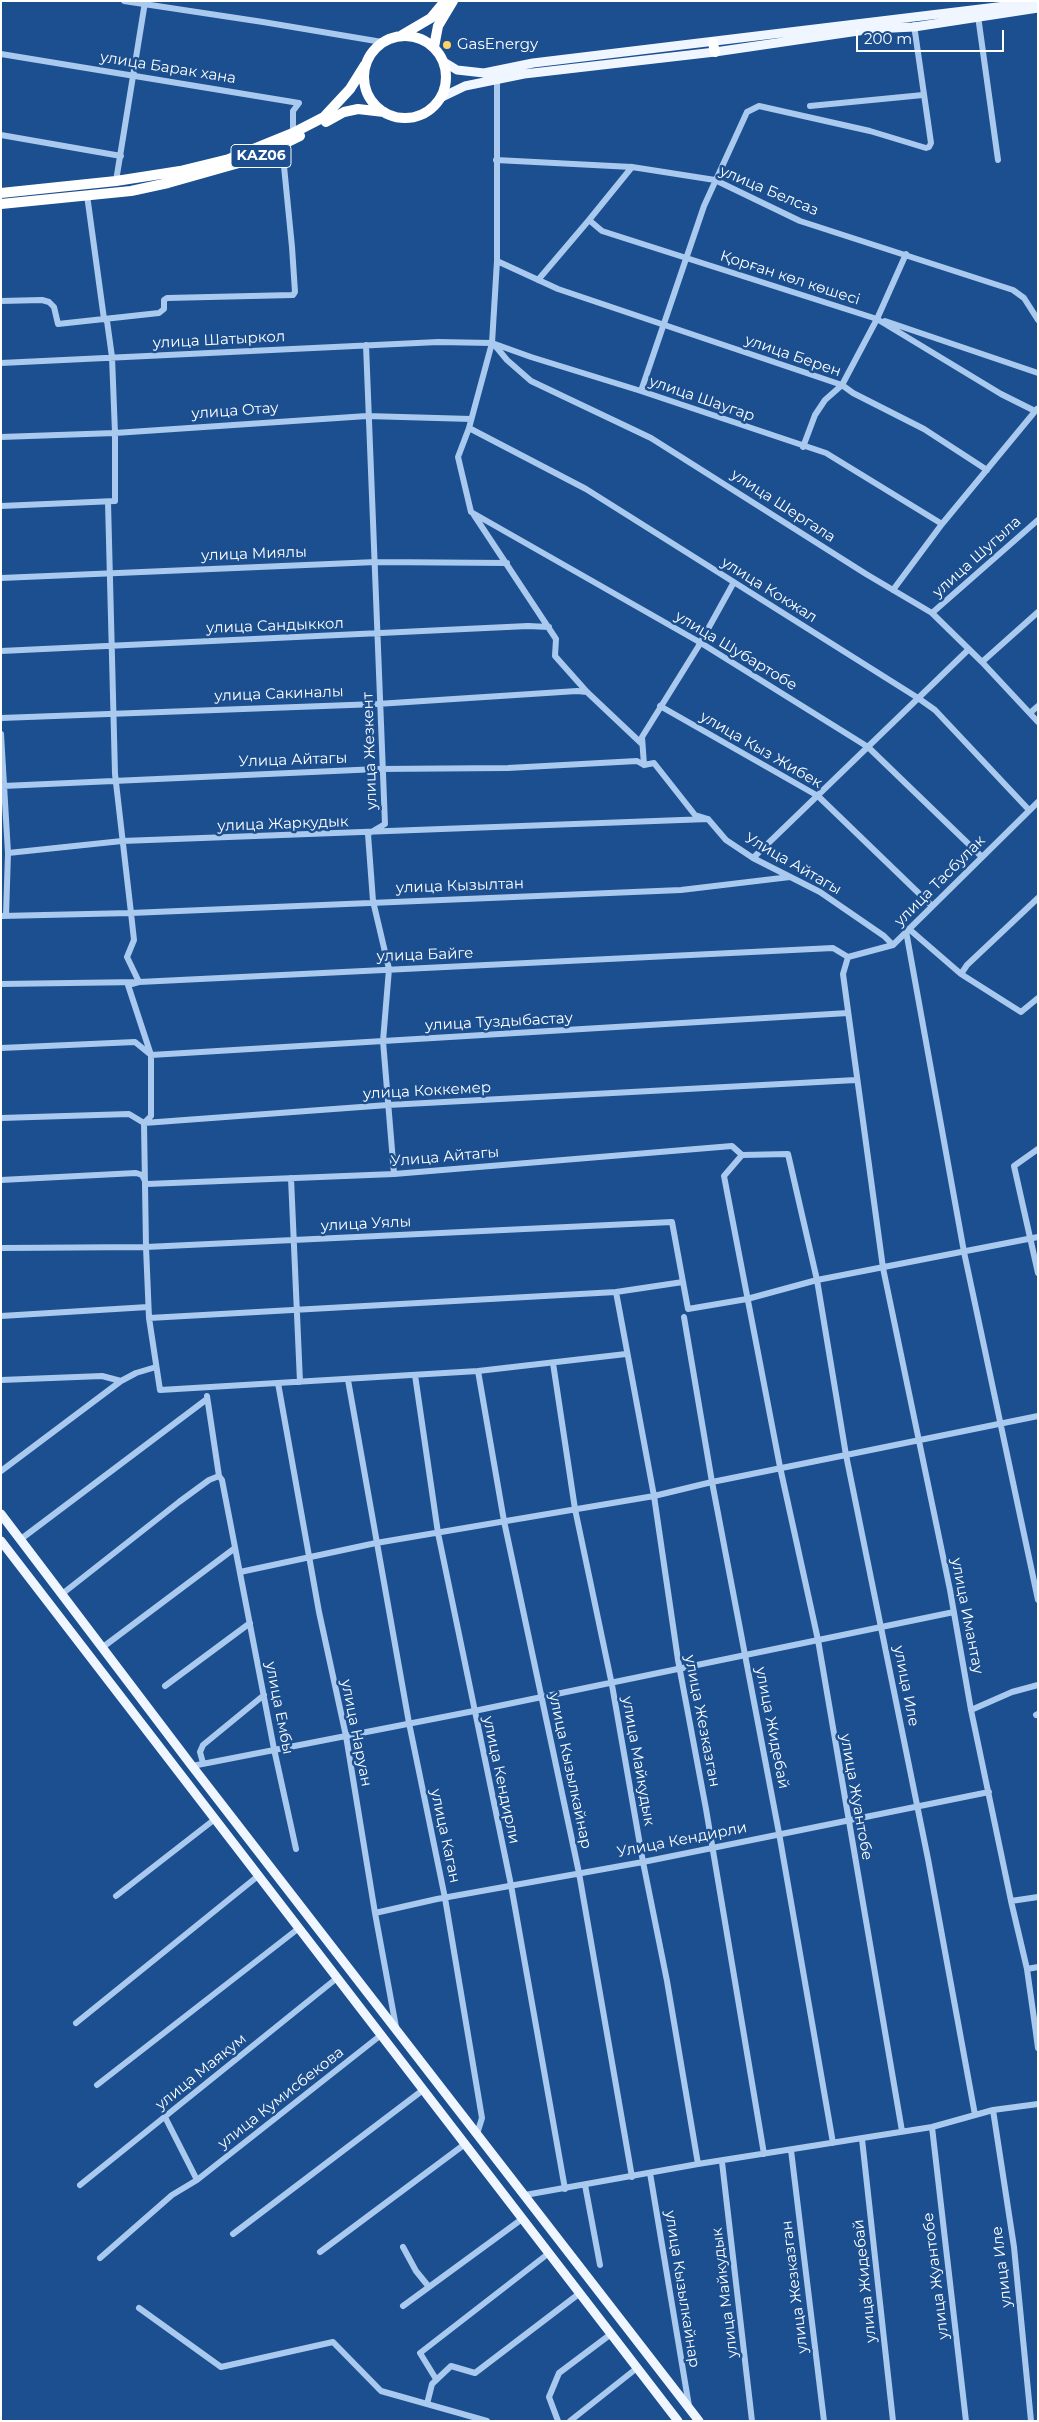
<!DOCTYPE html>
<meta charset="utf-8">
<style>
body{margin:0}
#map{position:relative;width:1039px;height:2422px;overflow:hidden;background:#1b4f8f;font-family:Montserrat,sans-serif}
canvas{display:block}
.frame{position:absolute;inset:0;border:2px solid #fff;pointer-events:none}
.scale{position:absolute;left:856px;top:30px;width:148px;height:22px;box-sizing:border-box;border:2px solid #fff;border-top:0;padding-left:6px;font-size:15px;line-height:18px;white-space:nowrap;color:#fff;-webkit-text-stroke:4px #1b4f8f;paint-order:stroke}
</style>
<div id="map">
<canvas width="1039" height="2422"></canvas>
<div class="frame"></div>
<div class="scale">200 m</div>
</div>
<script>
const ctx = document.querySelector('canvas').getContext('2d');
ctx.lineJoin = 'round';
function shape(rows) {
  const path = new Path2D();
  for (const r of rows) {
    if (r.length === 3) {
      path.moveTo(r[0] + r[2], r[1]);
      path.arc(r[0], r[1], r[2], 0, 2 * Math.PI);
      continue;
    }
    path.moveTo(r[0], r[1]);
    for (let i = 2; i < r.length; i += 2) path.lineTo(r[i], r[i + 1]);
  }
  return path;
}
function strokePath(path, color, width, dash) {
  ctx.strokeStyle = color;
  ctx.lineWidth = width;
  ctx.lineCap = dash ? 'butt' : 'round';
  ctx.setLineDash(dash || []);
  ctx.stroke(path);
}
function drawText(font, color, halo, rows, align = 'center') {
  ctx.font = font + ' Montserrat,sans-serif';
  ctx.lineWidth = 5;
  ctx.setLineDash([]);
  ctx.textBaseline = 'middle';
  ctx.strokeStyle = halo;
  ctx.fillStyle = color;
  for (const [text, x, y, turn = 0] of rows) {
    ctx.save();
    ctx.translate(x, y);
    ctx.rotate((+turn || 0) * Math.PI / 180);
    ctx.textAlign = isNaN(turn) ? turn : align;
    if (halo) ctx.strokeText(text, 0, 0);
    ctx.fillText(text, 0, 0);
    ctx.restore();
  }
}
strokePath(shape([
 [124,1,263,22,382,42],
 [978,16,998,160],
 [1,54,299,103,293,111,293,133],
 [497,78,497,261,492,343,469,428,458,457,471,512,701,643,868,747,982,857],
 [810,106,923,95],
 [1,135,121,156],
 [496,160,632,167,715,180,800,221,1013,290,1024,298,1038,320],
 [632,167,589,220,602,231,877,319,1001,394,1035,411],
 [116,181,145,2],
 [497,261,558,289,842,385,853,393,924,429,987,470],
 [538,280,589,220],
 [1,301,42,300,49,302,54,307,58,324,159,313,164,309,164,300,167,298,293,295,295,292,292,247,282,146],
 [885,321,1038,373],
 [493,343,507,360,531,381,651,438,866,574,932,613,982,662,1038,722],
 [366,345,385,824,368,834,373,901,389,969,383,1041,394,1174],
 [1,363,438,342,492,343,531,357,641,391,826,453,942,524],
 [641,391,704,206,747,112,759,106,870,131,926,148,929,147,931,143,914,25],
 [469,428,586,489,918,698,935,710,1029,810],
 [1,437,115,433,367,416,471,419],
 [803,447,815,415,825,400,842,385,877,319,906,254],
 [1,506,115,501,115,433,112,357,107,321,104,319,87,195],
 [474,515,556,639,555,656,587,692,642,744],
 [1,578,376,562,507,563],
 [734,582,698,647,642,737,644,765,654,763,695,815,708,819,726,840,753,858,820,892,884,936,893,945],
 [893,590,942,524,1037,409],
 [932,613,1038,520],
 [1,651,528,626,549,627],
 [982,662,1038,612],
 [660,706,818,796,932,906],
 [1030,713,1038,706],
 [1,718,377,704,577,691,587,692],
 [1,734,8,853,6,916],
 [3,786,378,769,508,768,637,761,644,765],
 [8,853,122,841,708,819],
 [753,858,969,649],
 [790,877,681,890,131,913,134,940,127,957,139,982,128,985,151,1055,848,1013],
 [1,916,131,913,115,774,108,502],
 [909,929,961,974,967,965,1038,898],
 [906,931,964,1252,1038,1600],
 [848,957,843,974,883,1268,950,1590,971,1710,1011,1901,1027,1969],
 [848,957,893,945,1038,802],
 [961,974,1021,1012,1038,998],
 [1,984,139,982,833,948,848,957],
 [1,1048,135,1042,151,1055,151,1116,144,1123,146,1247,149,1318,160,1390,478,1371,626,1354],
 [1,1118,129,1114,144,1123,388,1105,856,1080],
 [1038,1149,1014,1166,1038,1273],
 [742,1155,724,1176,780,1467,818,1640,902,2131],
 [291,1178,300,1382],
 [1,1180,136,1173,142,1175,145,1181],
 [147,1184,394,1174,732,1146,742,1155,788,1154,817,1280,747,1299,688,1309,683,1282,616,1292,149,1318],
 [1,1248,146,1247,672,1222,683,1282],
 [616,1292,654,1496,678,1660,706,1809,764,2154],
 [1,1316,148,1307],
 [684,1317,712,1482,779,1833,833,2143],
 [553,1363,575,1509,612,1685,643,1862,667,1981,698,2164],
 [478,1371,504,1521,579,1873,632,2177],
 [415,1375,438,1533,511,1885,565,2189],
 [1,1380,102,1376,121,1381],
 [348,1380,409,1723,445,1898,482,2118,477,2134],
 [278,1383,319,1612,346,1736,375,1913],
 [207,1396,219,1476],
 [1,1471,121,1381,136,1373,156,1367],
 [21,1539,207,1399],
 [240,1572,376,1543,654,1496,712,1482,846,1455,817,1280,1038,1237],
 [62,1594,179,1502,209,1480,219,1476,222,1480,274,1749,296,1849],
 [103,1647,235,1548],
 [165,1686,250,1623],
 [971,1710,1012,1692,1038,1685],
 [1036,1715,1038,1714],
 [203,1763,200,1752,203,1745,264,1695],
 [192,1766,474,1711,954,1612],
 [116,1896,215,1819],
 [1011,1901,1038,1897],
 [76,2023,258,1876],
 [396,2027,375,1913,437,1899,643,1862,989,1792],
 [1036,2033,1027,1969,1038,1967],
 [1038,2033,1036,2033,1038,2048],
 [97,2085,299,1928],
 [993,2110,1014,2247,1031,2421],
 [975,2115,928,1859,846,1455,1038,1416],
 [165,2117,197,2180],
 [932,2127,966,2421],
 [862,2139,893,2421],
 [791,2150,824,2421],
 [722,2162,752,2421],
 [650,2173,689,2406],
 [80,2185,337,1978],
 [585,2185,600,2265],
 [525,2195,698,2164,932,2127,993,2110,1038,2104],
 [233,2234,423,2090],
 [403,2247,416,2271,429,2287],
 [320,2252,465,2144],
 [100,2258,172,2195,197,2180,381,2035],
 [403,2306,522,2219],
 [139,2308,221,2367,333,2342,381,2391,487,2421],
 [436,2379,420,2353,549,2253],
 [427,2404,432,2384,451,2366,475,2373,580,2293],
 [558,2421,549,2397,559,2373,611,2334],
 [570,2421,637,2368]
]), '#a9c9ee', 6);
strokePath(shape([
 [444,62,457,70,484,73,533,63,1038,2],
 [440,98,465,86,524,74,715,52,872,29,914,27,1038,8],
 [1,1514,192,1766,699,2421],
 [1,1541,678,2421]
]), '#f0f6ff', 9);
strokePath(shape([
 [402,35,431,18,445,1],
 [405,77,41],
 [713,43,715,52],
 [434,47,438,26,453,1],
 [326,122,344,112,358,109,384,112],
 [1,193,116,181,180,171,229,159,293,133,324,117,350,89,365,65],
 [1,204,131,191,168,183,253,159,300,136]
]), '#fff', 10);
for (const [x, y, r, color] of [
 [447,45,5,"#ffd166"]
]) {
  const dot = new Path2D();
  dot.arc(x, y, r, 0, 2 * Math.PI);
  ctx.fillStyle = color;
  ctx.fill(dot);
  strokePath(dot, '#1b4f8f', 2);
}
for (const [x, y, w] of [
 [261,156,60]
]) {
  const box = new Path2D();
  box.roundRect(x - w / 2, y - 11.5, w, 23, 4);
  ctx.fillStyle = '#1b4f8f';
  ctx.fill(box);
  strokePath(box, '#fff', 1);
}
drawText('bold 14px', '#fff', null, [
 ["KАZ06",261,156]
]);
drawText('15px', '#fff', '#1b4f8f', [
 ["GasEnergy",457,45]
], 'left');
drawText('15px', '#fff', '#1b4f8f', [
 ["улица Барак хана",168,68,9],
 ["улица Белсаз",769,191,23],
 ["Қорған көл көшесі",790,278,18],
 ["улица Шатыркол",219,340,-3],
 ["улица Берен",793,356,19],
 ["улица Шаугар",702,399,19],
 ["улица Отау",235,411,-4],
 ["улица Шергала",783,506,33],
 ["улица Миялы",254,554,-2],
 ["улица Шугыла",977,557,-42],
 ["улица Кокжал",769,590,32],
 ["улица Сандыккол",275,626,-2],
 ["улица Шубартобе",736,651,31],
 ["улица Сакиналы",279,694,-2],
 ["улица Кыз Жибек",761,750,30],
 ["улица Жезкент",370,751,-92],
 ["Улица Айтагы",293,760,-2],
 ["улица Жаркудык",283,824,-2],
 ["Улица Айтагы",793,864,30],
 ["улица Тасбулак",940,881,-45],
 ["улица Кызылтан",460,886,-2],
 ["улица Байге",425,955,-2],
 ["улица Туздыбастау",499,1022,-3],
 ["улица Коккемер",427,1091,-3],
 ["Улица Айтагы",445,1157,-5],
 ["улица Уялы",366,1224,-3],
 ["улица Имантау",967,1616,79],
 ["улица Иле",906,1686,79],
 ["улица Ембы",279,1708,79],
 ["улица Жезказган",702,1721,79],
 ["улица Жидебай",772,1728,79],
 ["улица Наруан",356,1733,79],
 ["улица Майкудык",638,1761,80],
 ["улица Кызылкайнар",570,1771,78],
 ["улица Кендирли",501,1780,78],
 ["улица Жуантобе",856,1797,80],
 ["улица Каган",445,1836,78],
 ["Улица Кендирли",682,1840,-11],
 ["улица Маякум",201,2072,-39],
 ["улица Кумисбекова",281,2098,-38],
 ["улица Иле",1002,2267,-97],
 ["улица Жуантобе",936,2276,-97],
 ["улица Жидебай",865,2281,-96],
 ["улица Жезказган",795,2287,-97],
 ["улица Кызылкайнар",682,2289,81],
 ["улица Майкудык",725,2293,-97]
]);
</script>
